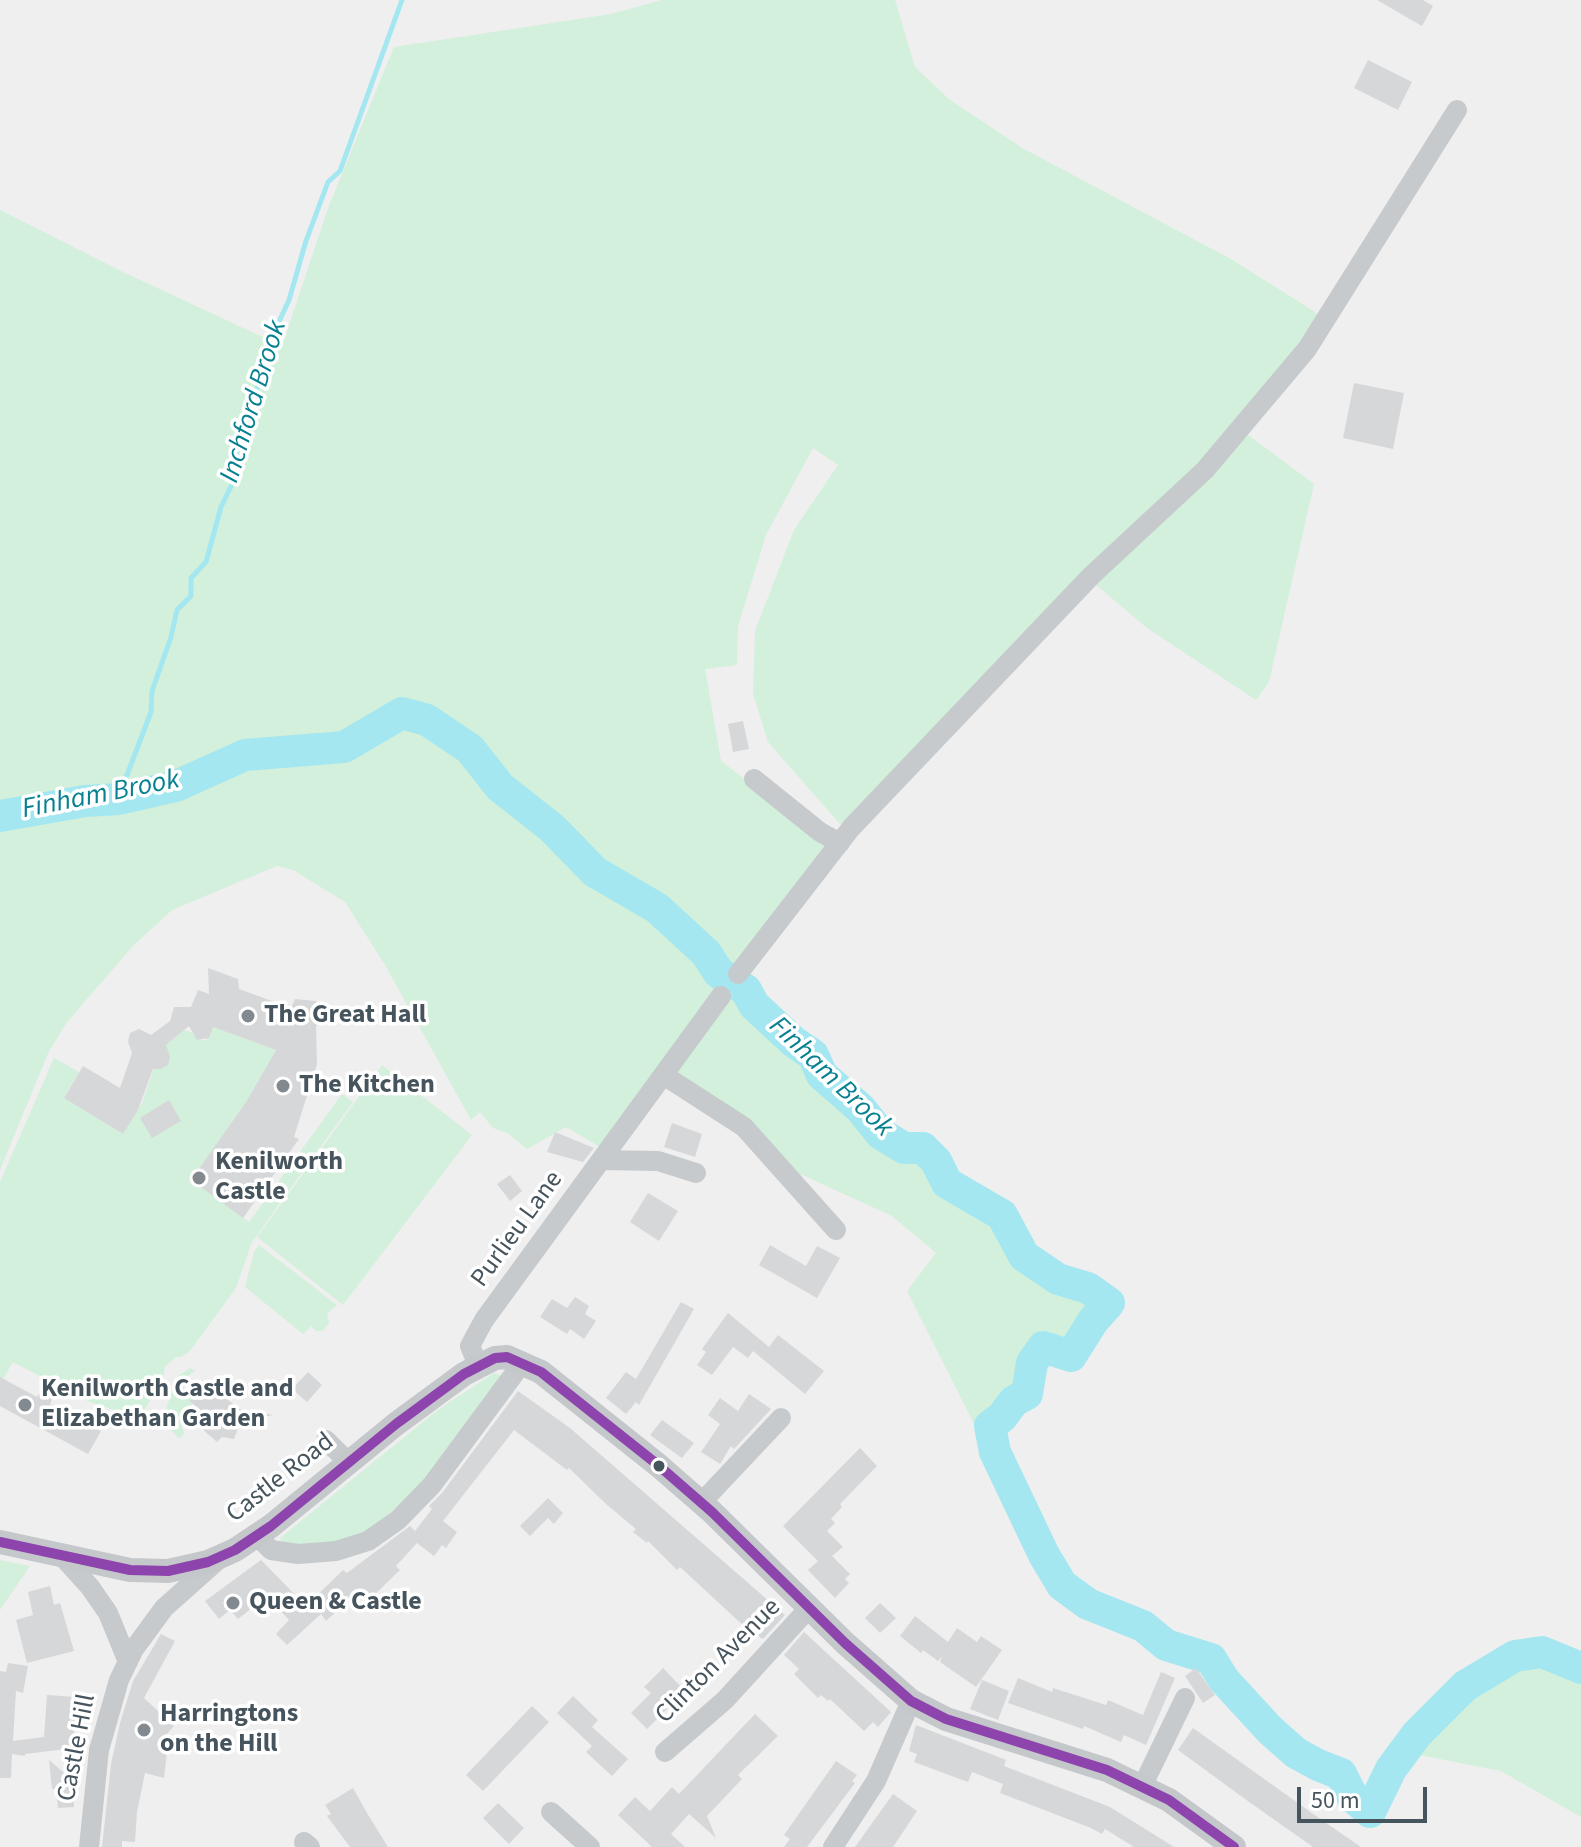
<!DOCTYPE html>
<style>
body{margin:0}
#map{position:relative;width:1581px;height:1847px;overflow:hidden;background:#f0efef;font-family:"Source Sans 3",sans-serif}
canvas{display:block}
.scale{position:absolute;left:1297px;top:1787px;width:130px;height:36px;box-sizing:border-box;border:4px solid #46545d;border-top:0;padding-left:10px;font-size:24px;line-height:28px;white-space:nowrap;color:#46545d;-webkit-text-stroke:6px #fff;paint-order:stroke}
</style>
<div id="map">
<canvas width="1581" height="1847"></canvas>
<div class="scale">50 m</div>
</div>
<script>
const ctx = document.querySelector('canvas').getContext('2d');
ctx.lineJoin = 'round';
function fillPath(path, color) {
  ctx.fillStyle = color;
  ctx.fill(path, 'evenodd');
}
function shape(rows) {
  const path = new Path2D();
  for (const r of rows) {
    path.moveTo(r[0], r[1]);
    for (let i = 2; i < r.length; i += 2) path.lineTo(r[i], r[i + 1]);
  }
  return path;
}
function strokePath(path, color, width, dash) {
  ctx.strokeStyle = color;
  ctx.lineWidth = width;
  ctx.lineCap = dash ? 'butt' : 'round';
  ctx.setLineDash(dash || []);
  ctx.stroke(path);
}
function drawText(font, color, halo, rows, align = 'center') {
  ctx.font = font + ' "Source Sans 3",sans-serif';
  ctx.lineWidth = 7;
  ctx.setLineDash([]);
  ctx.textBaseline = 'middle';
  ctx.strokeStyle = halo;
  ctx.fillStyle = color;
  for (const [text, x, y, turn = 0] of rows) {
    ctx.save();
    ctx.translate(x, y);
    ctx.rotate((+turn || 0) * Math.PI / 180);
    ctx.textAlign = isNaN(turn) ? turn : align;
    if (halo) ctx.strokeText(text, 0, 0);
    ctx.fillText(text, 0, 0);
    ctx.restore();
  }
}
fillPath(shape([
 [662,0,895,0,915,67,950,100,1024,149,1231,259,1315,312,1324,321,1240,429,1314,484,1269,682,1256,700,1147,628,1089,579,851,828,839,823,768,742,753,694,755,631,794,530,838,465,813,448,766,535,738,626,737,665,705,669,721,761,828,842,707,1004,607,1151,566,1127,527,1149,507,1133,493,1128,480,1112,471,1120,385,965,345,902,293,870,277,866,172,910,133,946,67,1022,49,1051,0,1170,0,210,121,271,282,346,328,208,394,47,611,14],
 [736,984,746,990,754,1005,794,1042,813,1055,822,1075,860,1108,881,1134,904,1148,923,1148,936,1161,947,1183,1002,1215,1024,1256,1058,1279,1088,1288,1109,1303,1093,1321,1071,1356,1043,1347,1032,1363,1027,1394,1014,1401,1002,1417,990,1426,975,1426,907,1291,936,1253,892,1216,798,1173,673,1078],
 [205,1024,276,1050,246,1102,191,1180,249,1222,342,1094,353,1102,252,1242,236,1288,189,1352,181,1357,176,1357,165,1367,163,1379,144,1411,135,1414,114,1410,85,1400,13,1362,3,1379,0,1377,0,1182,54,1058,79,1072,64,1098,123,1134,142,1103,154,1068,161,1069,168,1065,169,1054,163,1048,184,1030,193,1033,198,1040,206,1040,211,1034],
 [382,1065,472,1135,343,1305,257,1237],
 [259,1245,337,1305,327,1314,329,1323,323,1331,316,1331,311,1326,303,1334,245,1287,254,1252],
 [190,1368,195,1371,186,1377,184,1390,195,1401,183,1416,186,1420,182,1428,185,1433,179,1439,165,1423,165,1412,177,1377],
 [494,1373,506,1377,443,1465,372,1529,335,1544,298,1548,282,1543,280,1538,439,1409],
 [0,1560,30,1566,0,1610],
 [1542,1652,1581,1668,1581,1817,1501,1771,1404,1752,1417,1734,1465,1686,1515,1656]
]), '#d2f0db');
strokePath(shape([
 [110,800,127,775,151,712,152,691,171,637,177,610,191,596,191,578,206,562,221,507,238,472,239,449,252,415,256,391,277,326,289,300,306,241,328,182,340,171,402,0]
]), '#a5e7f0', 5);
strokePath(shape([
 [0,816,85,801,119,799,176,786,245,755,344,747,402,713,427,720,470,749,500,787,552,828,595,872,657,908,706,953,719,973,746,990,754,1005,794,1042,813,1055,822,1075,860,1108,881,1134,904,1148,923,1148,936,1161,947,1183,1002,1215,1024,1256,1058,1279,1088,1288,1109,1303,1093,1321,1071,1356,1043,1347,1032,1363,1027,1394,1014,1401,1002,1417,990,1426,995,1452,1044,1555,1062,1585,1088,1604,1143,1626,1166,1645,1211,1659,1224,1680,1270,1730,1296,1753,1318,1765,1341,1774,1352,1796,1370,1812,1391,1769,1417,1734,1465,1686,1515,1656,1542,1652,1581,1668]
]), '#a5e7f0', 32);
fillPath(shape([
 [1377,0,1423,0,1433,6,1422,26],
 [1368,60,1412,82,1398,110,1354,88],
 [1354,383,1404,393,1393,449,1343,438],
 [743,721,749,749,733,752,728,724],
 [208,968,238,979,239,989,291,1008,295,999,316,1001,325,1013,316,1027,317,1064,294,1137,299,1139,243,1218,191,1180,246,1102,276,1050,213,1027,209,1038,197,1040,189,1026,166,1045,170,1057,168,1065,161,1069,153,1069,138,1110,123,1134,64,1098,83,1066,120,1088,132,1053,128,1042,130,1033,139,1029,151,1035,170,1021,174,1007,191,1007,198,990,209,994],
 [169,1100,181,1121,152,1138,140,1118],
 [672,1123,702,1134,695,1157,664,1147],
 [555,1132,594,1148,583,1162,547,1152],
 [510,1175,522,1191,510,1201,497,1184],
 [648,1193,678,1211,659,1241,630,1222],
 [770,1245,806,1266,817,1246,840,1258,817,1298,759,1265],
 [575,1297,589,1306,585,1314,596,1321,584,1339,570,1329,567,1334,540,1317,552,1299,567,1308],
 [681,1302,694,1309,639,1405,636,1402,626,1414,606,1398,626,1372,636,1379],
 [728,1313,769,1347,778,1335,824,1371,805,1394,753,1351,748,1358,733,1347,712,1375,697,1365,706,1352,702,1349],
 [308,1372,322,1385,307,1402,292,1389],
 [0,1377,37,1397,41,1390,53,1397,50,1404,101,1431,88,1454,0,1406],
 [222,1378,222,1395,239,1409,273,1415,240,1423,234,1439,222,1437,217,1442,193,1421,201,1411,189,1400,203,1400],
 [518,1391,570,1428,785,1615,764,1638,762,1639,750,1628,748,1630,680,1567,677,1570,648,1541,647,1543,633,1532,636,1529,606,1504,569,1468,567,1470,514,1430,443,1521,457,1532,446,1548,442,1545,434,1556,417,1543,396,1566,400,1570,372,1597,366,1594,357,1602,352,1597,326,1621,321,1614,287,1645,276,1634,289,1620,267,1596,238,1619,230,1610,219,1619,205,1601,261,1560,306,1606,343,1570,347,1573,410,1526,415,1531,432,1509,429,1506,442,1493],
 [749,1394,771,1409,734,1449,731,1446,720,1464,701,1452,720,1424,708,1415,720,1398,738,1411],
 [662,1420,694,1443,682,1458,650,1435],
 [860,1448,877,1466,840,1504,842,1507,831,1519,835,1523,827,1531,843,1547,832,1556,850,1574,845,1579,849,1583,835,1598,808,1570,818,1561,783,1526],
 [548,1498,563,1513,554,1524,548,1518,530,1536,520,1526],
 [50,1586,54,1605,60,1603,74,1651,27,1663,16,1620,33,1615,28,1592],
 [880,1603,896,1618,880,1633,865,1618],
 [915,1616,948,1642,957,1628,977,1642,981,1636,1002,1650,976,1687,940,1662,942,1656,938,1661,923,1650,921,1653,900,1636],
 [804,1632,891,1712,878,1727,873,1722,864,1731,830,1699,828,1701,821,1695,818,1698,794,1674,799,1669,784,1655],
 [161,1634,175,1641,144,1698,174,1726,165,1736,170,1740,164,1749,167,1752,164,1778,145,1773,137,1812,135,1842,122,1841,122,1847,102,1847,111,1764,120,1723,133,1681],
 [8,1663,28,1666,23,1693,16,1691,13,1741,44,1737,47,1695,77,1697,74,1734,81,1733,82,1747,25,1754,25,1756,12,1754,11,1778,0,1778,0,1671,6,1672],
 [663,1668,685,1691,647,1729,631,1713,651,1693,644,1687],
 [1196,1668,1215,1695,1203,1703,1185,1676],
 [1161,1672,1175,1678,1146,1745,1124,1735,1121,1742,1084,1726,1083,1729,1008,1703,1018,1678,1052,1692,1053,1688,1106,1705,1108,1700,1143,1715],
 [982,1680,1009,1691,998,1720,970,1709],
 [573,1696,598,1720,592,1727,628,1759,612,1776,586,1752,592,1746,557,1713],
 [532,1706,549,1722,483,1791,466,1775],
 [755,1714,778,1736,738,1775,742,1779,707,1816,716,1838,689,1814,671,1834,685,1847,652,1847,618,1815,635,1797,650,1811,672,1787,679,1794],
 [916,1725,1006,1760,1004,1766,1110,1807,1174,1847,1134,1847,1105,1829,1102,1834,1091,1828,1000,1793,1003,1784,972,1772,968,1782,914,1762,917,1754,909,1751],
 [1193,1728,1316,1816,1361,1847,1313,1847,1245,1799,1178,1750],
 [49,1760,68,1776,69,1786,73,1786,74,1807,58,1808,56,1789,52,1789],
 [836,1761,857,1775,852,1781,855,1783,807,1847,784,1847,790,1839,784,1835],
 [353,1788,367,1813,388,1847,350,1847,327,1816,331,1814,325,1805],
 [893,1794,917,1811,893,1847,855,1847],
 [498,1803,524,1828,509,1844,483,1818]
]), '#d6d7d8');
strokePath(shape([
 [754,779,820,832,840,843],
 [738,974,851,828,1091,576,1205,470,1307,349,1457,110],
 [665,1076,744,1127,836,1230],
 [602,1160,658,1161,696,1173],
 [478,1365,470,1346,484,1320,721,996],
 [326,1440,349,1463],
 [701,1503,781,1418],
 [257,1536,271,1550,298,1554,336,1551,368,1541,398,1520,432,1485,523,1362],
 [61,1555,90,1587,108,1613,128,1662],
 [665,1752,725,1700,809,1608],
 [1142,1787,1185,1698],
 [551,1812,590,1847],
 [304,1842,310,1847],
 [89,1847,99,1750,119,1680,134,1649,164,1608,220,1558],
 [833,1847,876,1781,911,1701]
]), '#c6cacc', 20);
strokePath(shape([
 [0,1542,130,1570,168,1571,208,1562,235,1550,271,1526,396,1424,464,1374,495,1358,507,1357,541,1372,658,1465,712,1512,845,1643,911,1701,946,1719,1107,1770,1169,1800,1234,1847]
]), '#c4c8cb', 24);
strokePath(shape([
 [0,1542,130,1570,168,1571,208,1562,235,1550,271,1526,396,1424,464,1374,495,1358,507,1357,541,1372,658,1465,712,1512,845,1643,911,1701,946,1719,1107,1770,1169,1800,1234,1847]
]), '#8e44ad', 10);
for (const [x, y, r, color] of [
 [248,1016,8,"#828a90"],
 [283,1086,8,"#828a90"],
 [199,1178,8,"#828a90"],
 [25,1405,8,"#828a90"],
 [659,1466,7,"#46545d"],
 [233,1603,8,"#828a90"],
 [144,1730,8,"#828a90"]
]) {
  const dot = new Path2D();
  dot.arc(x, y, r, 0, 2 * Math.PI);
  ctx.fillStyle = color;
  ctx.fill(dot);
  strokePath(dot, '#fff', 3);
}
drawText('bold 26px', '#46545d', '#fff', [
 ["The Great Hall",264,1016],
 ["The Kitchen",299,1086],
 ["Kenilworth",215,1163],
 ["Castle",215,1193],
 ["Kenilworth Castle and",41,1390],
 ["Elizabethan Garden",41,1420],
 ["Queen & Castle",249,1603],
 ["Harringtons",160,1715],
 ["on the Hill",160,1745]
], 'left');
drawText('26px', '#46545d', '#fff', [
 ["Purlieu Lane",518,1230,-54],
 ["Castle Road",281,1479,-38],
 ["Clinton Avenue",719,1662,-45],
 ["Castle Hill",78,1748,-79]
]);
drawText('italic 28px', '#078191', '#fff', [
 ["Inchford Brook",255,402,-73],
 ["Finham Brook",101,796,-11],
 ["Finham Brook",830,1078,44]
]);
</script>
